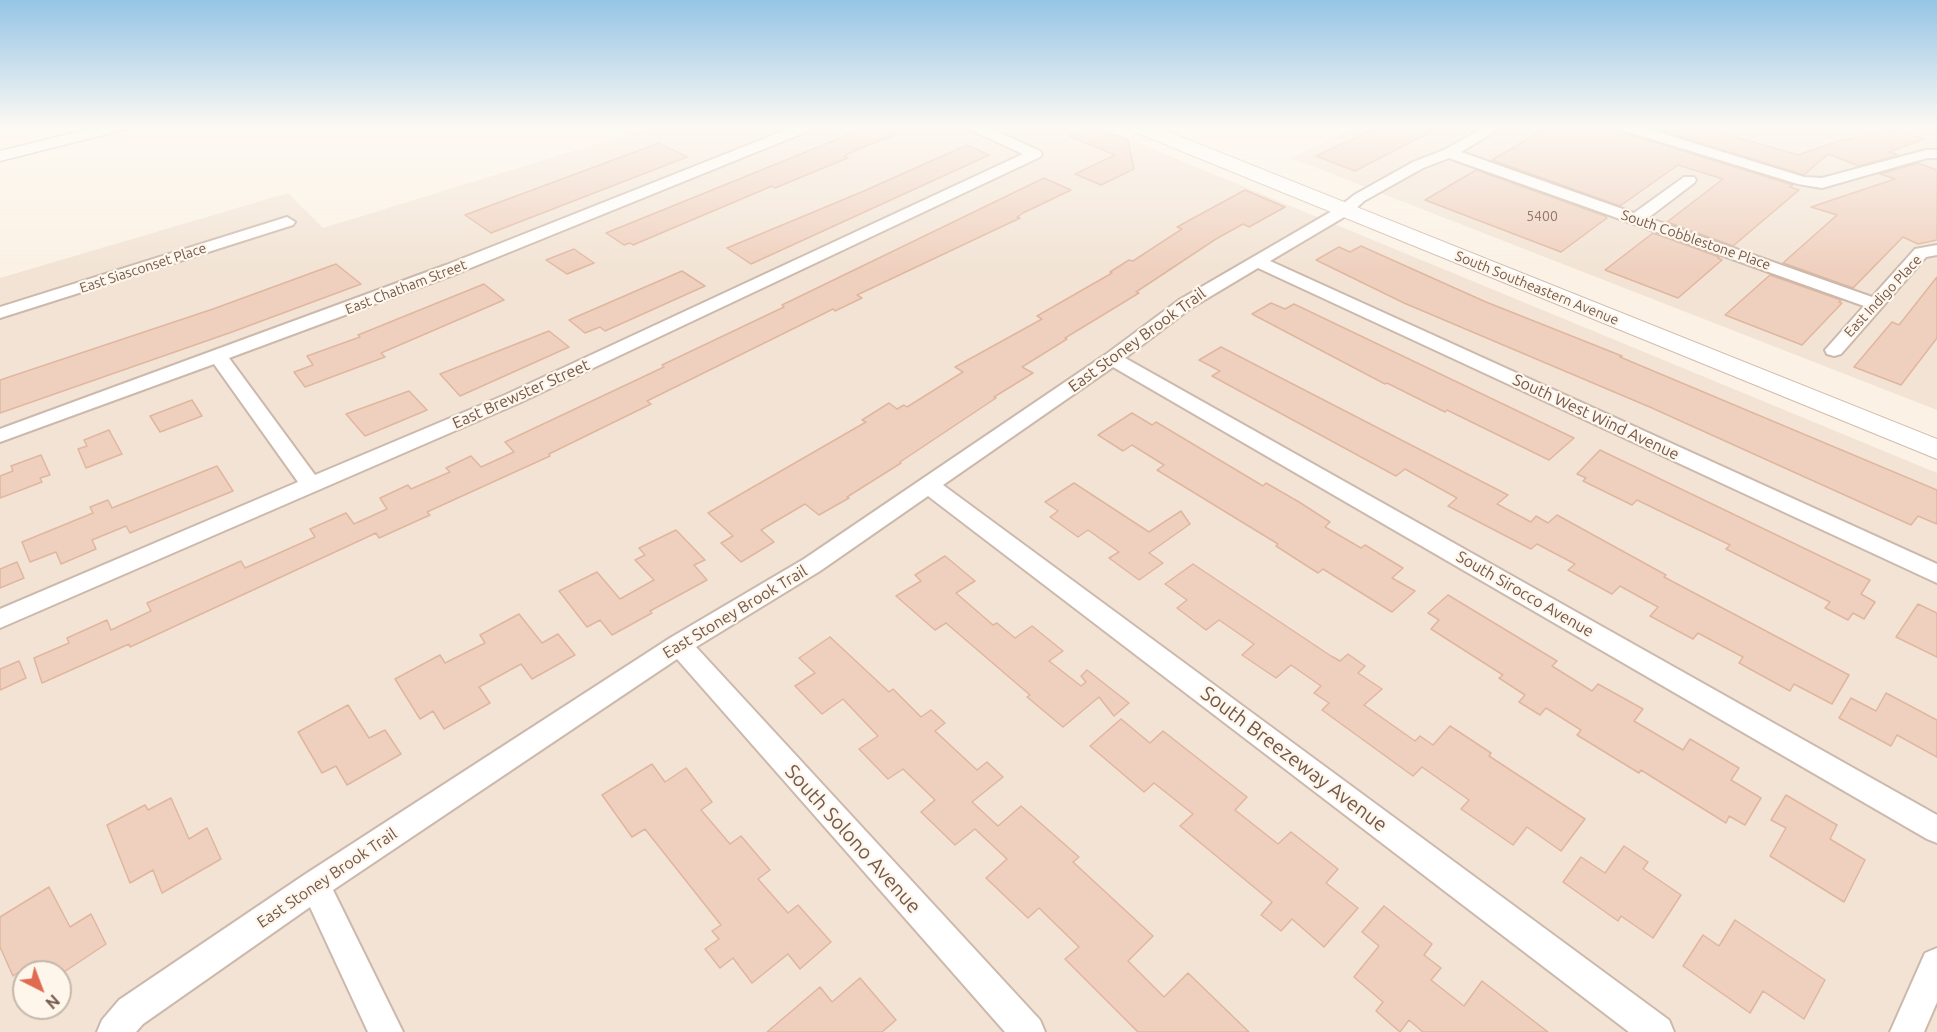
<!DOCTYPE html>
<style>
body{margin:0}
#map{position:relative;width:1937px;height:1032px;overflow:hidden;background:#fbf2e5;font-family:Ubuntu,sans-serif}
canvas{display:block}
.north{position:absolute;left:12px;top:960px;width:60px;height:60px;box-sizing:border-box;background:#fef6eb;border:2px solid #c6b7ab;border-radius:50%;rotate:138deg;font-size:16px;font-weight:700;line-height:24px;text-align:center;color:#73584b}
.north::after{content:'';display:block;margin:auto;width:21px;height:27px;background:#df6b50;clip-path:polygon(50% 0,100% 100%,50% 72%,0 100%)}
</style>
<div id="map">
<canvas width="1937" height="1032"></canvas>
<div class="north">N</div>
</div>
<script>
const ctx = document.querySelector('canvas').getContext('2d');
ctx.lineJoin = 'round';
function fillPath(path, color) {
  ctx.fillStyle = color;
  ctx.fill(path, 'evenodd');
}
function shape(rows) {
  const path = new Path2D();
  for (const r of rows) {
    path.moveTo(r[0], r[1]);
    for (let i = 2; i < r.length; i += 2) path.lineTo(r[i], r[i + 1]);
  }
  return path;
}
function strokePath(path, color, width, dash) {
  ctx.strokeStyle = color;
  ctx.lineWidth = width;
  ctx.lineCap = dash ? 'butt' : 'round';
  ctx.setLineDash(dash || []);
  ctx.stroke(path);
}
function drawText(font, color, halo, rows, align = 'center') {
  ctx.font = font + ' Ubuntu,sans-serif';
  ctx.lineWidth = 4.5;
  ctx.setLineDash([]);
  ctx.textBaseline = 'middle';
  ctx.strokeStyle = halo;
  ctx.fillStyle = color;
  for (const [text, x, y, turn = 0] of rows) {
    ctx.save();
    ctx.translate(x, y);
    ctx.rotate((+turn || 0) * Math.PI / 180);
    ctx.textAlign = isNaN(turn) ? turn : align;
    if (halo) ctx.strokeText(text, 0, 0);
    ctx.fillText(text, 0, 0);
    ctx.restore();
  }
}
fillPath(shape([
 [654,126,1097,126,1937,473,1937,1032,0,1032,0,278,288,193,323,228],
 [24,972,60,972,60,1008,24,1008],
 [1357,126,1937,126,1937,410,1291,158]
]), '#f2e3d4');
const building = shape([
 [870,126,914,127,856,150,844,156,848,158,799,178,775,188,772,186,633,245,630,243,624,245,606,233,870,126],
 [1091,126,1128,140,1134,169,1101,185,1075,174,1115,155,1069,136,1091,126],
 [1380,126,1442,126,1355,171,1316,156,1380,126],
 [1550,126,1615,126,1618,131,1793,185,1790,187,1799,190,1733,246,1667,222,1723,179,1678,165,1620,206,1492,160,1550,126],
 [1645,126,1698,126,1798,155,1844,139,1842,141,1891,128,1924,139,1889,152,1898,155,1859,166,1828,154,1804,175,1645,126],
 [659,143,687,157,491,233,465,215,659,143],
 [967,145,989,155,751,264,727,248,864,191,967,145],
 [1918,163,1937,170,1937,240,1918,244,1903,237,1853,288,1783,263,1837,215,1811,207,1895,179,1880,174,1918,163],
 [1476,170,1605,216,1607,218,1561,252,1425,200,1476,170],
 [1044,178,1071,190,1023,213,1017,217,1020,218,857,295,862,298,835,311,833,309,647,401,651,404,549,454,550,456,427,512,430,515,379,538,376,533,130,647,129,644,42,683,34,658,69,643,67,638,107,620,111,630,151,611,147,603,241,561,245,568,268,558,315,537,310,529,346,513,354,524,387,509,380,498,408,485,411,489,450,472,446,468,471,456,481,467,514,452,505,442,664,367,662,365,784,307,782,305,1044,178],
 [1245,190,1285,207,1249,227,1243,224,1216,239,1136,292,1139,293,1065,338,1067,339,1022,367,1033,373,994,397,996,398,900,462,901,463,847,497,849,498,819,515,805,504,761,530,774,542,741,562,721,543,733,536,708,513,866,422,862,420,889,403,897,409,904,405,907,407,963,372,955,367,1042,319,1037,316,1112,273,1110,272,1129,260,1133,261,1182,229,1177,227,1245,190],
 [1653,233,1719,257,1718,258,1722,260,1678,298,1605,270,1653,233],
 [1361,246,1486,302,1622,356,1620,357,1937,490,1937,524,1918,516,1911,525,1652,408,1404,303,1316,260,1339,247,1350,252,1361,246],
 [574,249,594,263,567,274,546,260,574,249],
 [336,264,361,284,232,332,0,413,0,380,213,309,336,264],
 [682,271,705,286,605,331,600,327,585,333,569,320,682,271],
 [1770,275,1841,300,1839,302,1842,303,1802,345,1725,315,1770,275],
 [1937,277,1937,338,1901,385,1854,367,1892,322,1899,325,1937,277],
 [484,284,504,300,381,353,385,357,305,387,294,372,313,365,307,356,360,337,358,335,484,284],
 [1271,303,1285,309,1294,304,1574,438,1549,460,1447,410,1445,412,1387,383,1385,384,1252,314,1271,303],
 [549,331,569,347,460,396,440,374,549,331],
 [1221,347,1508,495,1497,504,1531,522,1536,516,1548,523,1557,515,1666,575,1664,577,1849,675,1832,704,1794,684,1790,691,1739,663,1743,657,1698,633,1693,639,1650,616,1658,607,1620,586,1612,594,1568,570,1575,564,1537,544,1531,549,1448,506,1457,498,1405,469,1396,476,1212,376,1220,371,1199,360,1221,347],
 [409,391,427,410,365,436,346,414,409,391],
 [192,400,202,416,160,432,150,416,192,400],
 [1132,413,1152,425,1156,422,1263,486,1266,483,1299,502,1330,522,1325,527,1361,548,1365,545,1403,568,1392,578,1415,591,1392,612,1323,569,1318,573,1276,546,1278,544,1157,470,1164,465,1132,445,1123,451,1098,435,1132,413],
 [109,430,122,454,86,468,78,449,87,446,84,440,109,430],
 [1600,450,1870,580,1861,594,1875,602,1864,619,1853,613,1848,620,1825,608,1830,602,1726,549,1730,545,1637,500,1632,505,1583,481,1586,478,1577,474,1600,450],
 [41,455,50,475,40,478,42,482,0,498,0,476,13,471,11,466,41,455],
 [217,466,233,491,130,533,126,526,92,540,96,549,61,564,56,552,30,562,22,542,93,513,90,507,108,500,112,508,217,466],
 [1074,483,1149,532,1181,511,1190,524,1149,553,1163,563,1139,580,1109,558,1119,552,1088,530,1078,537,1050,517,1058,511,1045,502,1074,483],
 [676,530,705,560,694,565,707,580,650,611,652,613,612,635,600,620,587,627,559,591,597,572,620,599,654,580,635,560,645,555,639,548,676,530],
 [945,556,975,581,956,593,993,625,997,623,1015,638,1032,626,1063,651,1049,661,1081,686,1086,682,1081,676,1087,670,1129,703,1114,716,1099,697,1063,727,1027,697,1030,695,946,623,935,630,896,596,921,581,915,575,945,556],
 [17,562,24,578,0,588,0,569,17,562],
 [1193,564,1331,656,1340,661,1348,654,1365,666,1358,673,1382,689,1364,705,1415,741,1420,736,1433,745,1450,726,1491,753,1489,756,1585,819,1561,851,1527,827,1513,845,1461,809,1469,800,1422,767,1413,776,1322,710,1329,703,1314,693,1321,686,1291,665,1276,678,1242,655,1254,644,1219,620,1206,630,1177,608,1187,600,1165,584,1193,564],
 [1448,595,1557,661,1552,666,1592,691,1598,684,1643,709,1634,721,1683,750,1690,739,1739,768,1731,780,1761,798,1745,825,1729,816,1726,823,1641,770,1639,773,1577,735,1581,730,1546,708,1540,715,1519,702,1525,695,1499,678,1503,675,1431,629,1439,620,1428,613,1448,595],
 [1918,604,1937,613,1937,657,1896,637,1918,604],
 [519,614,542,643,558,634,575,655,532,679,521,664,479,687,490,703,444,729,433,711,420,719,395,679,440,655,445,663,485,643,480,635,519,614],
 [830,637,889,692,893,689,921,717,931,710,945,723,935,731,977,770,987,762,1003,777,972,802,998,826,1021,806,1079,857,1073,862,1153,936,1128,961,1164,997,1188,973,1249,1032,1138,1032,1065,959,1079,947,1039,908,1028,918,986,878,1007,859,975,829,955,845,921,812,935,800,903,769,888,779,859,749,878,736,843,699,822,714,795,686,815,673,799,658,830,637],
 [19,661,26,678,0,690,0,669,19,661],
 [1886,693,1937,720,1937,757,1897,735,1891,746,1839,718,1851,698,1876,711,1886,693],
 [348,705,369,738,385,730,401,754,347,785,336,766,322,773,298,732,348,705],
 [1121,719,1150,743,1163,731,1247,797,1235,810,1278,844,1291,832,1338,869,1326,883,1358,908,1324,947,1292,919,1281,931,1261,915,1272,902,1180,826,1193,814,1154,783,1144,792,1090,746,1121,719],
 [652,764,665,782,686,768,712,802,701,810,730,844,741,836,770,870,758,879,788,913,798,905,831,942,800,969,788,954,752,983,733,958,720,968,705,949,719,939,712,931,721,925,645,829,632,837,602,795,652,764],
 [1786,795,1837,825,1830,839,1865,860,1844,902,1770,856,1786,828,1771,820,1786,795],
 [171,798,189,839,207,828,221,859,162,893,153,870,130,883,107,825,145,805,148,810,171,798],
 [1624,846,1648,862,1643,869,1681,895,1653,938,1621,916,1618,921,1563,882,1581,857,1605,873,1624,846],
 [49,887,70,927,91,914,106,944,64,972,40,972,35,961,13,976,0,947,0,917,49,887],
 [1384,906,1432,944,1424,955,1441,968,1431,980,1464,1006,1482,981,1548,1032,1423,1032,1409,1020,1400,1032,1376,1011,1383,1002,1354,977,1379,946,1362,932,1384,906],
 [1735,920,1825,980,1804,1019,1763,991,1750,1013,1683,966,1703,935,1719,946,1735,920],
 [860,978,896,1020,882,1032,767,1032,820,987,832,1002,860,978]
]);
fillPath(building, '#efd0be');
strokePath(building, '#e1b69f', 1.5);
const minor = shape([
 [796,126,815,126,813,129,458,273,229,358,315,475,505,395,1023,154,969,129,967,126,985,126,1040,151,1042,154,1040,157,519,403,0,628,0,609,298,482,214,364,0,442,0,429,446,265,796,126],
 [1487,126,1504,126,1461,152,1634,213,1684,177,1694,177,1696,180,1694,183,1648,218,1872,297,1915,249,1937,245,1937,255,1926,257,1841,354,1834,356,1827,354,1825,350,1864,306,1449,158,1423,168,1364,201,1351,213,1270,261,1937,564,1937,583,1258,268,1191,308,1125,358,1937,815,1937,843,1927,839,1113,367,943,485,1669,1020,1674,1032,1629,1032,928,496,820,571,696,647,1040,1020,1045,1032,1005,1032,677,659,333,890,403,1032,368,1032,310,907,143,1024,136,1032,97,1032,102,1020,119,1000,304,875,670,638,804,559,1105,355,1179,300,1339,207,1354,195,1413,162,1444,150,1487,126],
 [1617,126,1638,126,1804,177,1822,178,1926,150,1937,150,1937,158,1927,158,1822,188,1798,184,1619,129,1617,126],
 [287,217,295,222,293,225,0,318,0,307,287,217],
 [1937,948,1937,1002,1924,1032,1890,1032,1925,953,1937,948]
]);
const tertiary = shape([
 [101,126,129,126,127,129,0,161,0,151,101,126]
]);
const secondary = shape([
 [1127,126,1154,126,1937,439,1937,459,1130,130,1127,126]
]);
strokePath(minor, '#ccb9ac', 4);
strokePath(tertiary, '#ccb9ac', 3);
strokePath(secondary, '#d1bbac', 2);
fillPath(minor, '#fff');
fillPath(tertiary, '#fff');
fillPath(secondary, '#fff');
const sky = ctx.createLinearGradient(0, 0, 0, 270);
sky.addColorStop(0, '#95c5e6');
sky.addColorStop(0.47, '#fdf9f3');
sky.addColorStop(1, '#fdf9f300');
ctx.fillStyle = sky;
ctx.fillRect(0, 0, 1937, 270);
drawText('14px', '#927668', null, [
 ["5400",1542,216]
]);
drawText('14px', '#73584b', '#fef6eb', [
 ["South Cobblestone Place",1696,240,19],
 ["East Siasconset Place",143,268,-18],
 ["East Chatham Street",406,287,-21],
 ["South Southeastern Avenue",1537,288,22],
 ["East Indigo Place",1883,296,-47]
]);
drawText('16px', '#73584b', '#fef6eb', [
 ["East Stoney Brook Trail",1137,340,-36],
 ["East Brewster Street",521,394,-24],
 ["South West Wind Avenue",1596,417,25],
 ["South Sirocco Avenue",1525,594,30],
 ["East Stoney Brook Trail",735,612,-31],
 ["East Stoney Brook Trail",327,878,-34]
]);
drawText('20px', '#73584b', '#fef6eb', [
 ["South Breezeway Avenue",1294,759,37],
 ["South Solono Avenue",853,839,48]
]);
</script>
